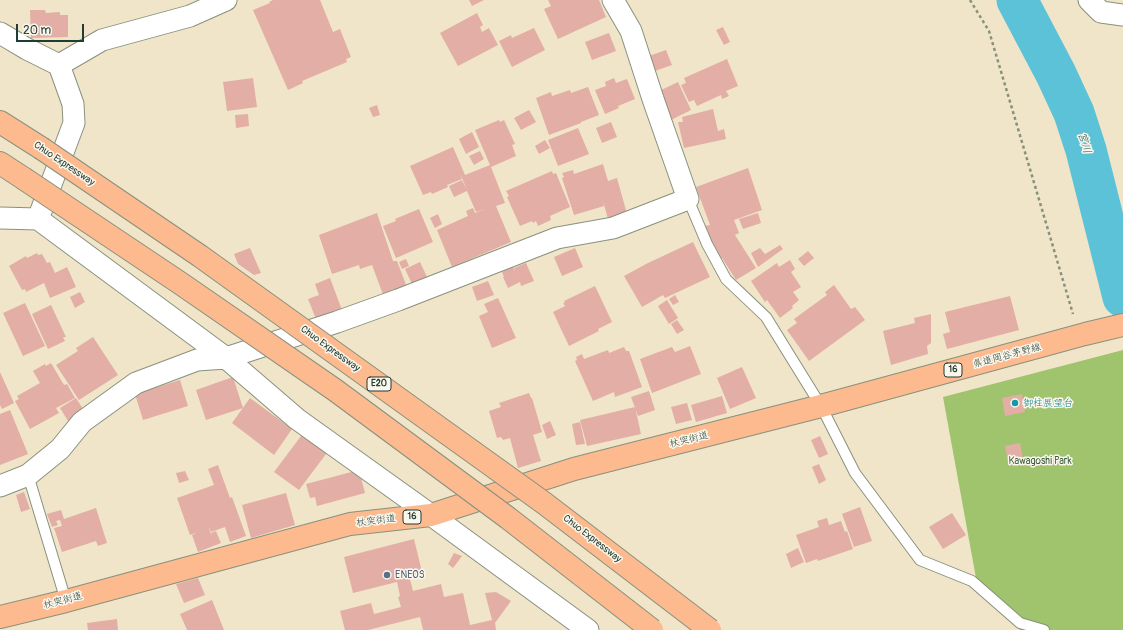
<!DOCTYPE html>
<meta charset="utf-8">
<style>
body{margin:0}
#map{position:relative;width:1123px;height:630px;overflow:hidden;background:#f0e5c9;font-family:Pangolin,sans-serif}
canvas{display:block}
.scale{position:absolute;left:16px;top:24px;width:68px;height:18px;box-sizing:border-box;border:2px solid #1f3d34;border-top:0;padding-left:5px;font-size:12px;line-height:14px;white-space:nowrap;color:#1f3d34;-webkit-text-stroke:3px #fbf7ec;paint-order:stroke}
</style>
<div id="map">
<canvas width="1123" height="630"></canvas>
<div class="scale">20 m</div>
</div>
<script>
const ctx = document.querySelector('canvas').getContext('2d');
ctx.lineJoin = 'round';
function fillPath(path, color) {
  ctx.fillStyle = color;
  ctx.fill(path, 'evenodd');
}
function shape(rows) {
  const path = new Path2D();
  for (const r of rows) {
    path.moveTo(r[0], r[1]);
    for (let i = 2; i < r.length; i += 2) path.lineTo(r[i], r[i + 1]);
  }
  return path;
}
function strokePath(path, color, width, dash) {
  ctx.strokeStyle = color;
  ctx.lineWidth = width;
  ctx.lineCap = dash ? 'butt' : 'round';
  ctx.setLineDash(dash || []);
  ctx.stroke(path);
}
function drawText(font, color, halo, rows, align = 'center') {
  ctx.font = font + ' Pangolin,"Klee One",sans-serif';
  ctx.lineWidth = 3;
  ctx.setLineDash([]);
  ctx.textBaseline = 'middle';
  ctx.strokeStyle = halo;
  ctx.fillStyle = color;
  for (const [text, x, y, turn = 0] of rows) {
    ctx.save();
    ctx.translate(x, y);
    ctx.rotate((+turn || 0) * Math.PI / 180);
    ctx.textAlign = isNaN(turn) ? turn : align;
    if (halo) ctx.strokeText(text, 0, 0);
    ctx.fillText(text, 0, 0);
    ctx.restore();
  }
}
fillPath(shape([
 [1123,350,1123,630,1020,630,976,578,943,397]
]), '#a0c36d');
strokePath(shape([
 [1017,0,1056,74,1074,113,1086,150,1123,297]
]), '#5bc2d8', 41);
fillPath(shape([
 [273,0,320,0,333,32,340,29,351,57,346,59,347,62,302,81,303,83,288,90,253,10,270,3,269,2],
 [469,0,484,0,472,6],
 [548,0,599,0,606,17,558,39,544,9,551,6],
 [30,10,45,10,46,13,60,12,60,15,68,15,68,37,31,38],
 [477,13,483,25,480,27,482,32,489,28,498,45,458,66,440,33],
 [723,27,730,42,724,45,716,30],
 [534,28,545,50,512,67,499,41,511,35,512,38],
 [609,33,616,51,592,60,585,42],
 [666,50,672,65,655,71,649,56],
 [727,59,738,86,726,91,729,96,722,99,721,95,697,106,694,100,689,102,681,85,686,83,684,78],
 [253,78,257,107,227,111,223,82],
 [614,78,616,83,627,79,635,99,618,106,619,108,605,114,595,90,606,86,605,82],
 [678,82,691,110,669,121,657,92],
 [588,87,599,115,581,122,581,123,549,135,536,98,551,92,552,96,570,90,571,93],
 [377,105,380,115,373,117,369,108],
 [713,109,718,131,724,129,726,139,684,148,678,122,683,122,682,117],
 [529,110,536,122,521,130,514,118],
 [248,114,249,126,236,128,235,115],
 [499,120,500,122,504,120,515,144,512,145,516,156,491,167,505,203,496,206,511,242,452,267,437,230,468,216,466,211,473,208,475,213,485,209,476,212,467,191,454,197,449,186,462,180,467,190,460,173,462,179,447,185,448,187,432,194,431,192,423,195,410,166,453,147,465,175,490,165,475,130],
 [611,122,617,137,602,143,596,128],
 [578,128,589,154,558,166,548,140],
 [472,132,479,147,466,154,459,139],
 [545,140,550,148,539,154,535,146],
 [480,151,484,159,474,165,469,156],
 [603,164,608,181,617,178,627,214,608,219,603,201,604,206,574,215,562,178,564,177,562,173,573,170,574,174],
 [748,168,762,210,734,220,739,233,735,235,756,268,736,280,722,258,720,259,704,226,710,225,696,187],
 [552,171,553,174,556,173,570,207,550,216,551,220,538,226,536,221,533,223,532,221,520,226,507,197,509,196,506,191],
 [419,209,433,242,396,258,383,226,396,221,395,219],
 [377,213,393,261,397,261,408,290,385,300,372,265,360,269,359,265,332,274,319,235],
 [758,213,761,223,743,229,739,219],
 [438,214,442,224,435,228,430,218],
 [693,242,710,277,665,298,663,295,642,307,624,276,648,263],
 [780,245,783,249,758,267,751,253,760,248,765,254],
 [250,248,261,273,254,275,238,264,234,254],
 [575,248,583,267,562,276,554,257],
 [808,251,814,258,804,266,798,259],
 [37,253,38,255,42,254,47,263,50,262,55,273,67,267,76,287,50,298,44,283,26,292,25,289,22,290,9,266,26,256,27,258],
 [406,259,409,266,402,269,399,262],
 [790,260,795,269,791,272,801,287,793,292,799,300,792,306,793,308,780,318,767,300,765,302,751,281,777,263,779,267],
 [420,262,427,277,412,284,405,269],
 [526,263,534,281,521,286,520,282,508,288,503,277,504,277,502,272,513,267,516,274,514,268],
 [330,278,342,310,316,319,308,299,319,295,315,284],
 [488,281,494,295,477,301,472,287],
 [834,285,851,309,855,307,865,320,809,361,787,330,797,323,794,319,827,295,825,292],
 [595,286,612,322,598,329,599,331,569,346,553,312,565,306,563,303,565,303,564,301],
 [80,292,85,302,75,308,70,297],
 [675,295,679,302,673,305,669,299],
 [1010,296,1019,330,947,349,943,334,950,332,945,312],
 [498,298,516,338,492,348,479,316,488,312,484,304],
 [667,300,678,318,669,324,658,306],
 [25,303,45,346,23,356,3,313],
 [51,305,66,337,63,337,65,341,48,349,32,314],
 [931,314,931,343,927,346,928,354,891,365,883,331,915,323,914,318],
 [677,320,684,330,677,334,671,324],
 [93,337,118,375,79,400,56,365,78,351,76,348],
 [690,346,701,374,652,393,640,359,672,347,675,352],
 [624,347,626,351,629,351,642,387,615,397,614,392,593,401,575,361,577,360,576,357,582,354,584,359,608,350,609,353],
 [51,363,64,385,67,384,75,398,56,408,59,413,30,429,15,401,19,399,17,396,40,383,33,371,45,364,46,366],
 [742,367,756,398,730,409,717,378],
 [0,372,14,403,2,409,0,405],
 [233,377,243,408,206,420,196,390],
 [180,380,188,406,143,420,135,394],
 [649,391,655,410,638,416,631,397],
 [529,393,531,398,532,398,542,432,533,435,541,461,518,468,510,438,503,440,501,437,497,438,489,411,501,407,499,403],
 [1022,394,1025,412,1005,416,1002,398],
 [722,396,727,413,696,422,691,405],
 [76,398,83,409,75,414,76,416,68,421,60,408],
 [250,398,292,429,274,455,232,423],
 [687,403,692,420,676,424,671,407],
 [635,407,641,434,587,446,580,420],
 [10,410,28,454,0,465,0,414],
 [550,421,556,435,547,439,542,425],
 [580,422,585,444,576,445,572,424],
 [304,432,329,450,299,490,274,472],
 [820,436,828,454,819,458,811,440],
 [1020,443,1023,459,1008,462,1005,446],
 [819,464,826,480,819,484,812,467],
 [218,465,230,498,232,497,246,536,230,542,225,527,211,532,209,528,209,529,212,536,211,533,216,531,221,543,198,552,192,535,198,532,190,535,177,498,214,485,208,469],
 [359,470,365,493,317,506,315,497,310,498,306,484],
 [185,471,189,480,179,483,176,473],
 [24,492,30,509,21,512,16,495],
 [286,493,295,525,251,538,242,505],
 [860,507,872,541,854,547,842,514],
 [96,508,107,543,98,546,96,541,62,552,54,528,62,526,60,520,56,521,58,525,52,527,47,514,61,510,64,519],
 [952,513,966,535,943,549,929,527],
 [827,518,829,525,841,521,845,532,847,531,853,549,818,561,817,559,806,563,796,535,819,527,817,521],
 [414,539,423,576,410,579,413,591,441,584,444,597,463,593,470,625,492,620,485,593,496,592,511,601,495,623,496,630,423,630,420,617,368,630,345,630,340,611,371,603,374,614,401,607,398,597,400,596,397,582,353,593,344,557],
 [798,548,804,562,791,568,786,554],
 [454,553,462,556,453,568,448,564],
 [198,578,205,595,184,603,176,584],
 [212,600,224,630,187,630,180,614],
 [117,619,118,630,88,630,87,623]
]), '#e2aea5');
const lane = shape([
 [688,199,707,244,726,279,766,317,821,406,855,473,920,560,972,581,1020,623,1044,630],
 [28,475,66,601]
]);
const street = shape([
 [1089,0,1101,12,1123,15],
 [0,33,27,49,59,65,73,104,74,123,38,219,0,218],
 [59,65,102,40,190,16,226,0],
 [38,219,226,358,297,419,431,515,588,630],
 [0,486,28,475,60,449,82,422,136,383,197,360,226,358,337,322,398,300,557,238,613,228,688,199,653,99,631,31,613,0]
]);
const primary = shape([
 [0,617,66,601,350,524,431,515,574,469,821,406,1085,334,1123,325]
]);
const highway = shape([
 [0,122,41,148],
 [0,163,23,178]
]);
strokePath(lane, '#88917e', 12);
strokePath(street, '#88917e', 23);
strokePath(primary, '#88917e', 24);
strokePath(highway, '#88917e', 24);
strokePath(shape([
 [970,0,989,31,1073,314]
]), '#88917e', 2.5, [3, 3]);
strokePath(lane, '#fff', 10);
strokePath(street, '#fff', 21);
strokePath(primary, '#fcba8e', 22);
strokePath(highway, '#fcba8e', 22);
const highwayBridge = shape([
 [41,148,200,256,544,503,710,630],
 [23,178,180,283,335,390,508,518,652,630]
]);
strokePath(highwayBridge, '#88917e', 24, []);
strokePath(highwayBridge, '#fcba8e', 22);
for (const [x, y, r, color] of [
 [1015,403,4,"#0f9aa8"],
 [387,575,4,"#5c6f8a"]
]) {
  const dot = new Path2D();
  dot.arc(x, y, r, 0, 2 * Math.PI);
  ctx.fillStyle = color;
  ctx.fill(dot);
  strokePath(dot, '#fbf7ec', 1.5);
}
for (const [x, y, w] of [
 [953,370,18],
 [379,384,24],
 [412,517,18]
]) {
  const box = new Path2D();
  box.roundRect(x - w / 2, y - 7, w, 14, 3);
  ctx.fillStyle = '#fbf7ec';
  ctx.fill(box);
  strokePath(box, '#1f3d34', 1);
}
drawText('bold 9px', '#1f3d34', null, [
 ["16",953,370],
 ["E20",379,384],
 ["16",412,517]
]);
drawText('10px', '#1f3d34', '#fbf7ec', [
 ["Chuo Expressway",64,164,34],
 ["Chuo Expressway",330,349,36],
 ["県道岡谷茅野線",1007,356,-15],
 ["杖突街道",689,440,-14],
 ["杖突街道",376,521,-7],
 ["Chuo Expressway",592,539,38],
 ["杖突街道",63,601,-15]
]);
drawText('10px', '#0d838f', '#fbf7ec', [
 ["御柱展望台",1023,403]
], 'left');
drawText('10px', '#3f5e42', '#fbf7ec', [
 ["Kawagoshi Park",1040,461]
]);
drawText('10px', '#4e5e75', '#fbf7ec', [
 ["ENEOS",395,575]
], 'left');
drawText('italic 11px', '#2e5e5d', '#fbf7ec', [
 ["宮川",1084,143,73]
]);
</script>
